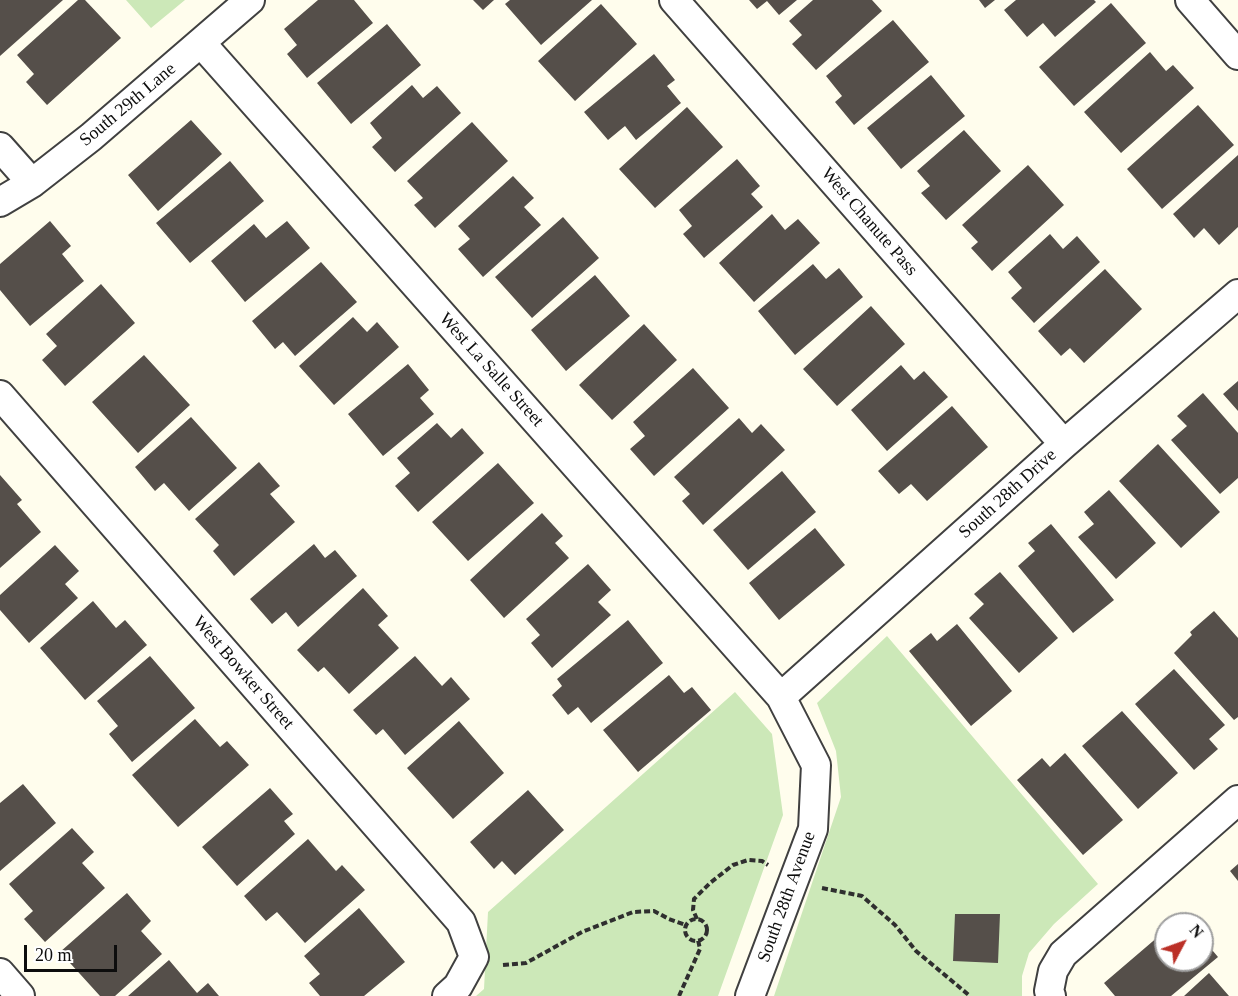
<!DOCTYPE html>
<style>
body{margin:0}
#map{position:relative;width:1238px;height:996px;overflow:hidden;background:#fffded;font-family:"Times New Roman",serif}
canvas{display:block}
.north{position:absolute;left:1154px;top:912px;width:60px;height:60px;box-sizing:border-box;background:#fff;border:2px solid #9e9e9e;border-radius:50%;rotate:49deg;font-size:16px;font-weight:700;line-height:24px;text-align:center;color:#0d0d0d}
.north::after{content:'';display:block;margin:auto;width:21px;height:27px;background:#bb3027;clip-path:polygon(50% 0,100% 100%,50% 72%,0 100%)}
.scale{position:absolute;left:24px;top:945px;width:93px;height:27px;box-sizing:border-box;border:3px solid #0d0d0d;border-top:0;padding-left:8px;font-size:18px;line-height:21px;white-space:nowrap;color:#0d0d0d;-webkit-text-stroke:4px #fff;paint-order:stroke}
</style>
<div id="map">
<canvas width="1238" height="996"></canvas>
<div class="north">N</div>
<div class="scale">20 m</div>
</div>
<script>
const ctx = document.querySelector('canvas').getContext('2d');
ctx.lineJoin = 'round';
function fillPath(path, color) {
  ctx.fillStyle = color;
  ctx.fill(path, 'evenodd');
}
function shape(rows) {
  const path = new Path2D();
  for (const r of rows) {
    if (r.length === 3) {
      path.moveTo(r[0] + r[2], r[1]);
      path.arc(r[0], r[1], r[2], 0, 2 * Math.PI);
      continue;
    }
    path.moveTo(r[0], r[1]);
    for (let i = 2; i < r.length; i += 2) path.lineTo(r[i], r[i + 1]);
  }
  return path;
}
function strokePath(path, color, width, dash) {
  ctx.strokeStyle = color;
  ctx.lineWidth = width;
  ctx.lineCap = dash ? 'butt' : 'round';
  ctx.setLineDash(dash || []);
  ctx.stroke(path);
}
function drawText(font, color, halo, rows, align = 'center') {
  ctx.font = font + ' "Times New Roman",serif';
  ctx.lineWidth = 6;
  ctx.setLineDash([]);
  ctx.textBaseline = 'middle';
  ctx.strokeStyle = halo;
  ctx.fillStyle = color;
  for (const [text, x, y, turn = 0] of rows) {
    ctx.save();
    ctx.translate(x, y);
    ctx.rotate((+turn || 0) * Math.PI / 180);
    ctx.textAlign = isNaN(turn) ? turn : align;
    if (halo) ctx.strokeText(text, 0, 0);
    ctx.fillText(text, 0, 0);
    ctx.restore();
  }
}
fillPath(shape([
 [126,0,185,0,151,28],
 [887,636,1098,884,1054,924,1029,953,1022,976,1022,996,774,996,841,797,836,751,817,703],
 [735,692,772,734,783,815,718,996,476,996,484,989,488,912]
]), '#cce8b8');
fillPath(shape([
 [0,0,63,0,0,56],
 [78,0,85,0,121,38,47,105,26,82,34,74,17,55],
 [318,0,354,0,373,23,307,78,287,54,297,45,284,29],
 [473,0,494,0,483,10],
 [510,0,592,0,541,45,505,4],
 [749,0,797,0,779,15,767,1,757,9],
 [813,0,872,0,882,11,816,70,792,44,802,35,789,21],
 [979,0,995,0,985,8],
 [1016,0,1094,0,1096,2,1055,37,1043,23,1027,37,1004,10],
 [1111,3,1146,43,1074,106,1039,67],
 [601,4,637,44,575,101,538,61],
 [893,20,929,62,854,125,835,102,842,96,826,76],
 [387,24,421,65,351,124,317,83],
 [1150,52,1166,71,1173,65,1194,88,1121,153,1084,112],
 [654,54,675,80,667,86,681,103,636,140,625,126,608,140,584,112],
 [931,75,965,116,901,169,867,128],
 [412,85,423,98,437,86,461,113,395,172,372,147,382,138,370,123],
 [1198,105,1234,145,1162,209,1127,169],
 [687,107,723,147,655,208,619,169],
 [191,120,222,154,158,211,128,175],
 [472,122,508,161,435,228,414,205,423,198,407,181],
 [964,130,1001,171,946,220,921,193,930,186,917,171],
 [1238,155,1238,227,1219,245,1204,228,1194,238,1173,214],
 [737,159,760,186,751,194,763,207,704,258,683,234,692,226,679,210],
 [230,161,264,201,190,263,156,223],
 [1028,165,1064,205,992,271,971,248,978,242,962,225],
 [513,176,534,198,524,207,541,225,483,277,458,249,470,239,458,226],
 [772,214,785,230,798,219,820,243,754,302,719,263],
 [563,217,599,258,532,318,495,277],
 [50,221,71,246,62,254,84,281,30,326,0,290,0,264],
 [287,221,310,248,245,302,211,261,254,224,266,238],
 [1050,234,1063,249,1077,236,1100,262,1034,323,1011,298,1022,288,1008,272],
 [321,262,357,302,295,356,283,342,275,349,252,321],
 [813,264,826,279,839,268,863,297,795,355,758,311],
 [1105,269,1142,309,1084,363,1070,348,1061,356,1038,331],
 [595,275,630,316,566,371,531,330],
 [101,284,135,323,65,386,42,360,57,346,46,334],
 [871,306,905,344,837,406,803,369],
 [353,317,367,332,377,322,399,347,334,405,299,366],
 [644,324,677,360,612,420,579,385],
 [144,355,190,405,138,453,92,402],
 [408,364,429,390,420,398,434,414,383,456,348,414],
 [901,365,914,380,924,371,948,397,887,451,851,410],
 [693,368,729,408,654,476,630,449,645,436,633,422],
 [1238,381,1238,411,1223,394],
 [1203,393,1238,433,1238,478,1220,494,1171,440,1187,426,1177,416],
 [952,406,988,447,927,501,911,484,899,494,878,471],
 [191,417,237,468,189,511,164,483,155,491,135,467],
 [739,418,752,433,761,424,785,450,703,525,682,501,690,494,674,477],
 [437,423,451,438,462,428,484,453,418,512,395,486,410,473,397,458],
 [1158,444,1220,512,1181,548,1119,481],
 [259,462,280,486,270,494,295,522,234,576,213,551,219,545,195,519],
 [498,463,534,503,468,561,432,522],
 [782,471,816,512,748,570,713,530],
 [0,475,22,500,17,504,41,532,0,568],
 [1109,490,1156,543,1116,579,1078,537,1094,524,1084,512],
 [542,513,563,536,555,543,569,558,504,618,470,580],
 [1051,524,1114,600,1073,633,1018,566,1035,551,1028,543],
 [815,528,845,565,779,620,749,583],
 [314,544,325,558,335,550,357,576,298,627,286,612,272,624,250,599],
 [55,545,79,571,65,584,78,598,29,643,0,610,0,595],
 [588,564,611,590,598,602,611,615,552,668,531,643,540,635,526,619],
 [1000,572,1058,638,1019,673,969,618,984,604,974,594],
 [363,588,388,616,378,625,399,648,349,694,324,667,318,672,297,650],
 [93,601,116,628,125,620,147,645,85,700,40,648],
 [1214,611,1238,638,1238,717,1234,720,1174,653,1192,635,1190,632],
 [628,620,663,663,591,723,578,707,568,715,552,695,562,686,557,679],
 [957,624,1012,691,971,726,909,651,931,633,937,641],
 [150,656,195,708,132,762,109,734,118,726,97,701],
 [415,656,442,686,451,677,470,699,405,755,383,729,376,735,353,710],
 [1174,669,1225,725,1209,739,1218,749,1194,770,1135,704],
 [669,675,684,693,692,687,711,710,638,772,603,730],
 [1122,711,1178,773,1138,809,1082,746],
 [195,719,220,747,227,741,249,765,178,827,132,775],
 [459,721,504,773,453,819,407,768],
 [1065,753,1123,820,1083,855,1017,780,1042,758,1050,767],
 [23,784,56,823,0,871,0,803],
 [270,788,293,814,284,821,295,834,237,886,202,847],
 [528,790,564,830,515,875,502,861,494,869,470,842],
 [72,828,94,852,82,863,105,888,45,942,24,919,33,911,9,884],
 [308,839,336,871,342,865,365,890,305,943,277,912,266,921,244,896],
 [1238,864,1238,881,1230,871],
 [127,893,151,921,141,931,162,954,115,996,100,996,60,952],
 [359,908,405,962,364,996,320,996,309,983,320,974,304,956],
 [955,914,1000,914,998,963,953,961],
 [1183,916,1190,924,1173,924],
 [1166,930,1166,960,1202,960,1202,938,1218,957,1171,996,1115,996,1104,983],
 [169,960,197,993,208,983,219,996,128,996],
 [1209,973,1229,996,1184,996]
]), '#554f4a');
const minor = shape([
 [674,0,1064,444],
 [1190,0,1238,55],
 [201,43,781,697,816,765,813,829,750,996],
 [0,147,32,183],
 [0,202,32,183,91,137,250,0],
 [0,395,461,922,474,957,458,986,447,996],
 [781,697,1064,444,1238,294],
 [0,973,20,996],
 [1051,996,1049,991,1053,971,1063,954,1238,800]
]);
strokePath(minor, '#404040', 32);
strokePath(shape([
 [822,888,862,896,895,925,916,951,970,996],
 [697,919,693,910,694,899,710,883,733,865,748,860,762,861,768,865],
 [696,930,11],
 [503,965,526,963,582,932,633,912,654,911,669,919,686,925],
 [679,996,700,949,698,940]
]), '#2f2f2f', 4, [6, 3]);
strokePath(minor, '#fff', 28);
drawText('18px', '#0d0d0d', '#fff', [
 ["South 29th Lane",128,105,-40],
 ["West Chanute Pass",869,222,49],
 ["West La Salle Street",491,370,48],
 ["South 28th Drive",1008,494,-42],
 ["West Bowker Street",243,673,49],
 ["South 28th Avenue",787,897,-70]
]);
</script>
